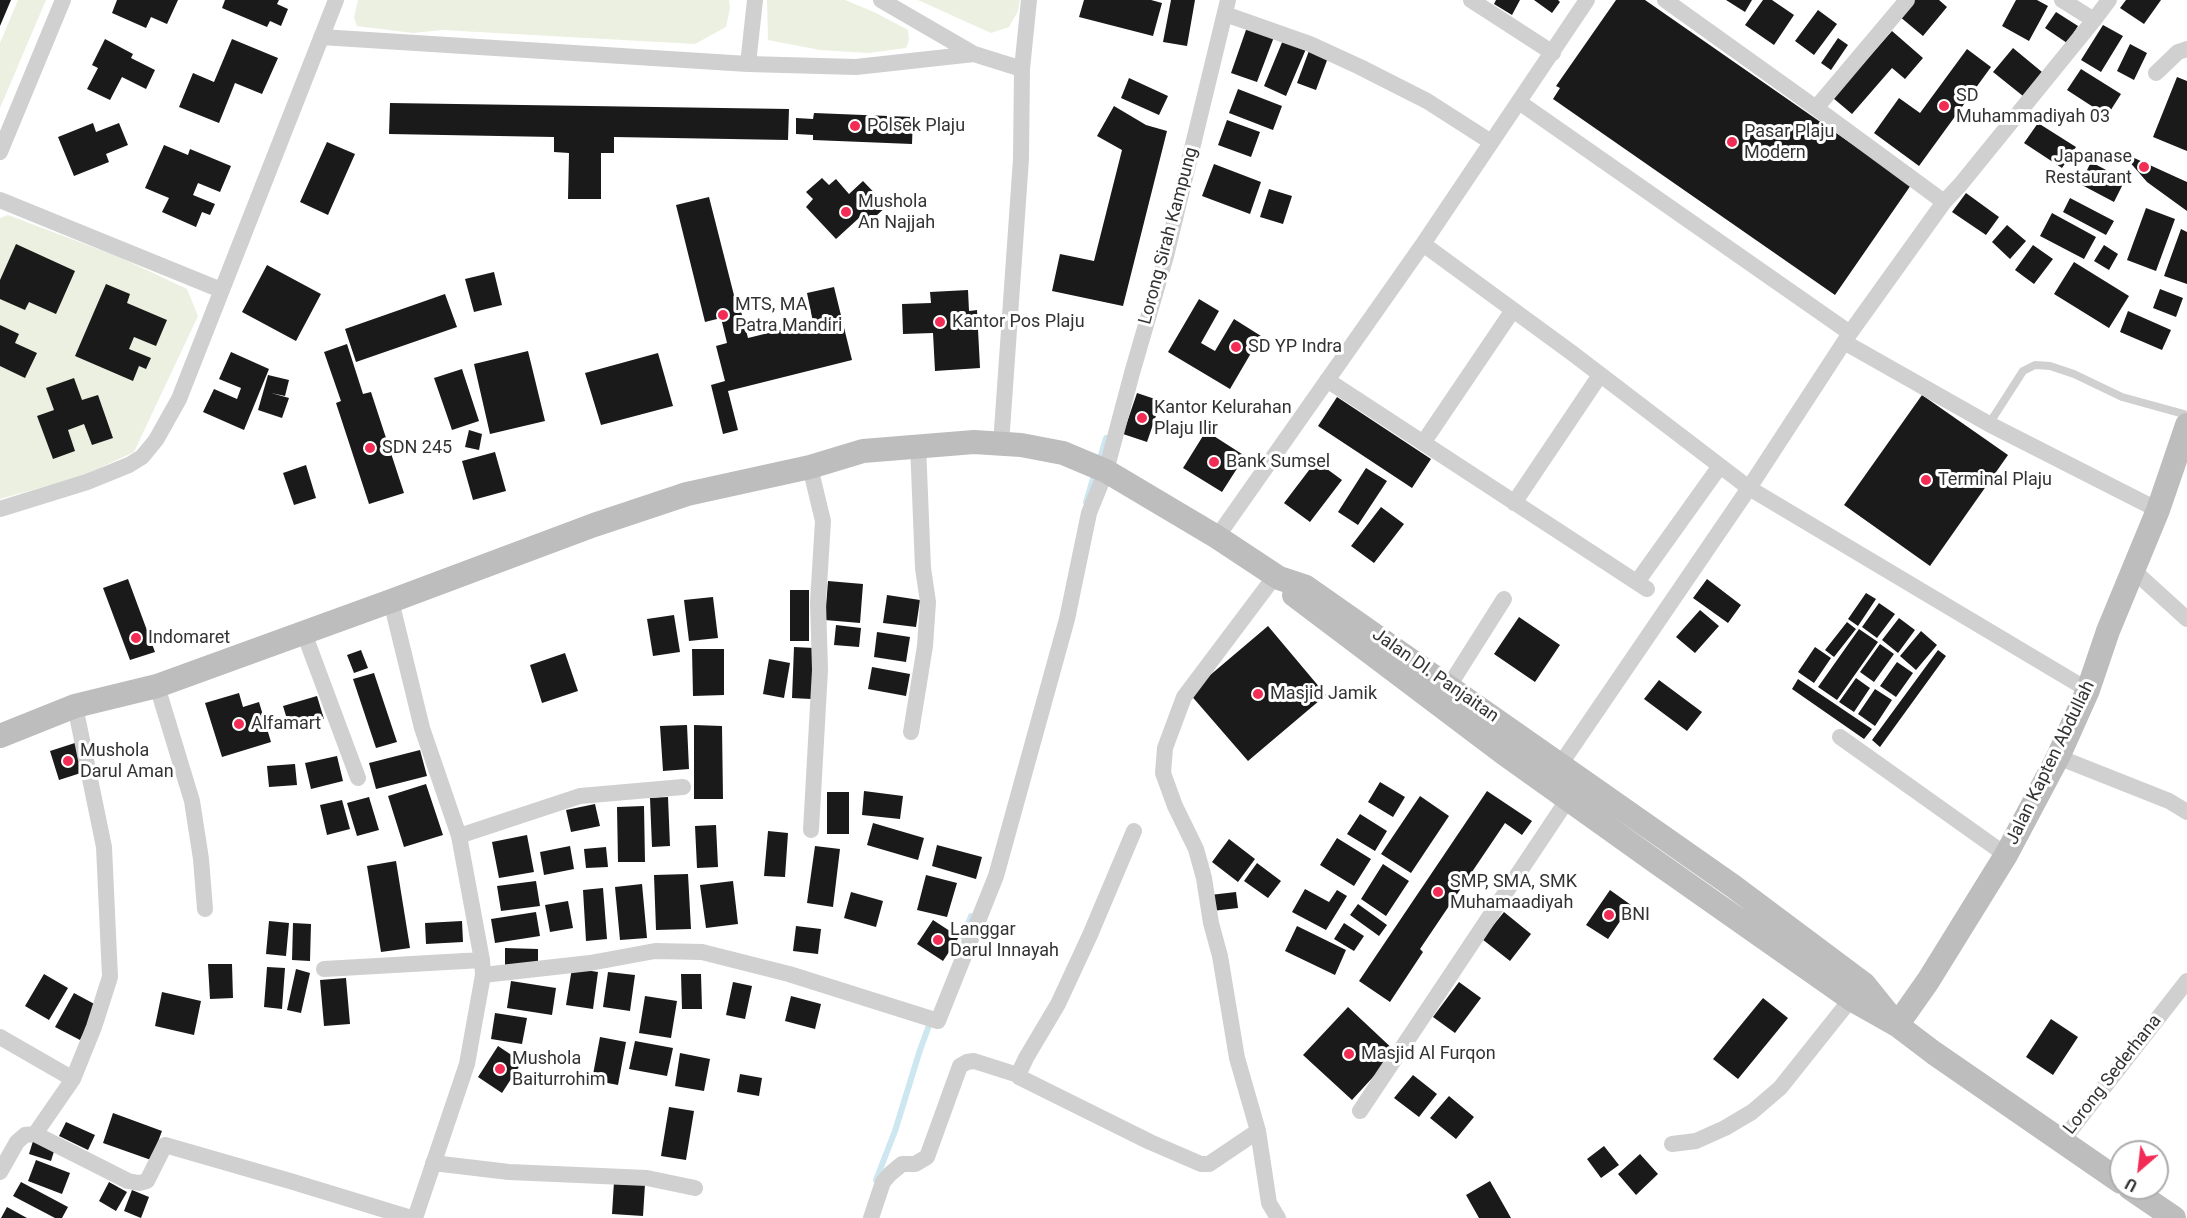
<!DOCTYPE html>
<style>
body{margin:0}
#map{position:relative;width:2187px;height:1218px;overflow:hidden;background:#fff;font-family:Roboto,sans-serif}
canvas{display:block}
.north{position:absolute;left:2109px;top:1140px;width:60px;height:60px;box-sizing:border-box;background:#fff;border:2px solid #adadad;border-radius:50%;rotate:208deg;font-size:16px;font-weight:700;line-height:24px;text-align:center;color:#333}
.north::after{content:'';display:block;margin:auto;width:21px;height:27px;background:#f22c54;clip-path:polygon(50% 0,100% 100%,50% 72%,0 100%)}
</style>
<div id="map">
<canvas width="2187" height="1218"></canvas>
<div class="north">U</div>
</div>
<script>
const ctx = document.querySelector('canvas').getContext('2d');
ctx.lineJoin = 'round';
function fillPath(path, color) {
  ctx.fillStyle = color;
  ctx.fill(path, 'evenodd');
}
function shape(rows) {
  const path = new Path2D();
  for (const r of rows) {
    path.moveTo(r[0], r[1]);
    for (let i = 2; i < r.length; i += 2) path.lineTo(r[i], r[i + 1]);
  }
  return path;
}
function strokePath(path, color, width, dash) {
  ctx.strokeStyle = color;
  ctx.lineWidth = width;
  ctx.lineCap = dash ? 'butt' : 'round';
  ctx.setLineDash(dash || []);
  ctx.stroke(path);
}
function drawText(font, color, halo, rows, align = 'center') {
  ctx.font = font + ' Roboto,sans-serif';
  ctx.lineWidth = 6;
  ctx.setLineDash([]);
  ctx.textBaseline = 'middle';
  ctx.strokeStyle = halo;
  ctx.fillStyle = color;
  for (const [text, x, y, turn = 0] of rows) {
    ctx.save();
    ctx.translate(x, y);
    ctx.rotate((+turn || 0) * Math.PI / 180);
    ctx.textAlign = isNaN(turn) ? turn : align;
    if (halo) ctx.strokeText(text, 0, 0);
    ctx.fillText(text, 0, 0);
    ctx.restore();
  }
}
fillPath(shape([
 [18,0,46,0,0,108,0,43],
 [358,0,729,0,730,8,726,27,695,44,442,30,413,33,357,26,354,17],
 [767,0,845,0,874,12,908,30,909,40,906,48,868,53,820,50,768,40],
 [918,0,1020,0,1018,11,1009,27,991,33],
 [8,215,119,257,187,289,198,316,134,452,82,476,0,499,0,218]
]), '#ebf0e0');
strokePath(shape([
 [1099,462,1106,438],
 [1086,502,1095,472],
 [963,937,971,916],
 [876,1180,895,1131,920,1050,931,1020]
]), '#cce7f0', 6);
fillPath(shape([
 [0,0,11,0,0,26],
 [117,0,178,0,167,24,151,17,146,28,112,13],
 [225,0,279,0,277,4,288,9,281,26,270,21,267,27,222,8],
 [1084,0,1151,0,1162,3,1153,36,1079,17],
 [1171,0,1195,0,1187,46,1163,42],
 [1496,0,1520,0,1512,15,1494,4],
 [1534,0,1558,0,1560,2,1552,13],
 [1616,0,1645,0,1911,185,1835,295,1553,99,1560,88,1556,86],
 [1726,0,1752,0,1745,12],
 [1763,0,1772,0,1794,15,1774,45,1745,25],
 [1911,0,1939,0,1947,7,1923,36,1899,16],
 [2016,0,2037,0,2048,6,2029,41,2002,26],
 [2126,0,2161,0,2144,24,2120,8],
 [1818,10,1837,24,1814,55,1795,41],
 [2056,12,2078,26,2067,43,2045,28],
 [2103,25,2123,36,2101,72,2081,60],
 [1247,27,1274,37,1257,82,1231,73],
 [1892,31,1923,58,1905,79,1892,68,1852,114,1833,98],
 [1838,38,1848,45,1831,70,1821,63],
 [105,39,133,54,131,58,155,70,146,89,122,77,110,100,87,89,98,68,92,65],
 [232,39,278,58,262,94,235,83,219,123,179,107,193,73,214,82],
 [1283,40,1306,49,1286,96,1264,86],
 [2130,44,2147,53,2134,80,2117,71],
 [1310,48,1329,55,1316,90,1297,83],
 [2013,48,2042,72,2023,96,1993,72],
 [1967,49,1991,67,1919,166,1874,133,1899,98,1920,113],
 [2081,69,2121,94,2107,116,2067,90],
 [2177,77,2187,81,2187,151,2153,137],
 [1129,78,1168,96,1159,115,1121,98],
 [1238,89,1282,106,1273,130,1229,113],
 [390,103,789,109,788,140,614,137,614,153,601,153,601,199,568,199,569,153,554,152,554,137,389,134],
 [1114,106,1146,125,1167,131,1123,306,1052,291,1060,254,1094,261,1122,150,1097,136],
 [814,113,913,117,912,144,813,140,813,135,796,134,796,118,813,119],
 [1227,120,1260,132,1251,157,1218,145],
 [93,123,96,132,119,123,128,145,106,154,109,162,74,176,58,137],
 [2038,123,2076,147,2062,168,2024,143],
 [327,142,355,154,328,215,300,202],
 [164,145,188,155,190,149,231,166,220,192,198,183,193,195,215,204,210,215,202,212,196,227,162,212,169,198,145,188],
 [2121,152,2187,182,2187,211,2147,182],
 [2091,162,2125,180,2114,202,2080,184],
 [1214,164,1261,182,1250,214,1202,196],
 [822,178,829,185,836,179,849,194,863,181,887,206,866,225,859,218,836,239,806,207,813,199,806,192],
 [1269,189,1292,196,1283,224,1260,217],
 [1966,193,1999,217,1986,235,1952,212],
 [709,197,738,311,741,311,748,338,813,322,807,293,834,287,852,360,728,391,738,430,723,434,711,385,725,381,716,346,727,343,721,318,705,322,676,205],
 [2070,198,2114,221,2106,235,2063,212],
 [2146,208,2175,219,2156,271,2127,260],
 [2052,213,2096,237,2084,259,2040,236],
 [2007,225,2026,241,2010,259,1992,242],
 [2181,229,2187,232,2187,284,2164,276],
 [16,244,75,271,56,314,29,302,25,310,0,299,0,280],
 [2033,245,2053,259,2034,284,2015,270],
 [2104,245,2118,254,2109,270,2094,261],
 [2074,262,2129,296,2109,328,2054,294],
 [267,265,321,294,296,341,242,312],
 [494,272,502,305,474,312,465,279],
 [106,284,130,294,127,303,167,320,156,346,134,337,129,349,151,358,146,369,139,366,133,381,75,356],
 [2160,289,2183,298,2176,317,2153,308],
 [968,290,969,311,977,310,980,368,935,371,933,333,903,334,902,304,931,303,930,292],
 [445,294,457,327,356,362,345,329],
 [1199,299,1219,311,1201,343,1215,351,1234,319,1261,336,1230,389,1168,352],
 [2128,311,2171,330,2162,350,2120,332],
 [0,325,19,334,15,343,37,353,25,378,0,366],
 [347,344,363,394,371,392,404,493,369,504,336,403,341,401,324,352],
 [528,351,545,421,490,434,474,364],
 [231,352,269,369,244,430,203,412,214,389,237,399,241,388,219,379],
 [658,353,673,406,601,425,585,373],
 [462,369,479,421,452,430,434,378],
 [268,375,289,380,285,396,271,393,289,398,282,418,258,410],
 [74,378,82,400,98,395,113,438,92,445,84,424,68,430,75,451,53,459,37,416,54,410,46,388],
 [1137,393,1161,401,1147,442,1123,434],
 [1922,395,2008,455,1930,566,1844,505],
 [1337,397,1431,459,1412,488,1318,426],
 [469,430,482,434,479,450,465,447],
 [1206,431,1245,456,1222,492,1183,468],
 [495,452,506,491,473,500,462,461],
 [1316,461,1342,480,1310,522,1284,503],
 [306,465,316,498,294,505,283,473],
 [1366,468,1387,481,1358,525,1338,512],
 [1381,507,1404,524,1374,563,1351,546],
 [128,579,155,652,130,660,103,588],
 [1707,579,1741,605,1728,623,1693,598],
 [828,581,863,584,860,623,825,620],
 [790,590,809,590,809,641,790,641],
 [1866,593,1876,599,1858,626,1848,619],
 [887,595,920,600,916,627,883,623],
 [713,597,718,638,689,641,684,600],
 [1879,603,1895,614,1877,638,1862,627],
 [1700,610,1719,626,1695,653,1676,637],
 [674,615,680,652,653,656,647,619],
 [1519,617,1560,645,1535,682,1494,654],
 [1899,618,1915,630,1898,653,1882,640],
 [1847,622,1856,629,1834,657,1825,650],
 [836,625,861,628,859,647,834,645],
 [1268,626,1326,695,1248,761,1189,693],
 [1859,629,1878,642,1837,700,1818,687],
 [1921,631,1937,645,1916,670,1900,656],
 [877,632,910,637,906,662,874,657],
 [1880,644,1894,654,1874,682,1860,672],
 [794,647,814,648,811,699,792,698],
 [1815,647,1831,658,1814,683,1798,672],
 [692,649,724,649,724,695,693,696],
 [361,650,368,668,354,673,347,655],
 [1938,650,1946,656,1880,747,1872,740],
 [565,653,578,691,542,703,530,665],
 [769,659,790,663,784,698,763,694],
 [1897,662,1913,673,1896,697,1880,686],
 [872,667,910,674,906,696,868,689],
 [374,673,397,742,376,748,353,679],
 [1856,678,1870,688,1854,712,1839,702],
 [1798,679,1872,729,1864,739,1792,689],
 [1659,680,1702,712,1687,731,1644,699],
 [1875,689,1892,700,1875,726,1858,714],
 [239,693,243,707,259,702,271,742,222,757,205,703],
 [317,696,324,719,290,729,283,706],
 [687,725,689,769,663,771,660,726],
 [694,725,722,726,723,799,694,799],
 [78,742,87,771,59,780,50,751],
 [420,750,427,776,376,789,369,763],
 [337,756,343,781,311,789,305,763],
 [295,764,297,785,269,787,267,766],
 [1380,782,1405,797,1393,817,1368,802],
 [426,784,443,835,404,847,388,796],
 [864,791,903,796,900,819,862,815],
 [1487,791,1532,821,1522,835,1505,823,1420,949,1423,952,1390,1002,1359,981],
 [827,792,849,792,849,834,827,834],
 [1420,796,1449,816,1411,873,1381,854],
 [369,797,379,830,357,836,347,803],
 [668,797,670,846,652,847,650,798],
 [342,800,350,829,327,835,320,805],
 [595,804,600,826,571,832,566,810],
 [644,806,645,862,618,862,617,807],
 [1360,814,1387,831,1375,851,1347,834],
 [873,823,924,838,918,860,867,845],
 [716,825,718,867,697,868,695,826],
 [768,831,788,833,785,877,764,876],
 [527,835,534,872,499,878,492,842],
 [1337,838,1371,859,1354,886,1320,865],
 [1229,839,1255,859,1238,882,1212,862],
 [937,845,982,857,976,879,932,866],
 [570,846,574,869,544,875,540,852],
 [815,846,840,849,833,907,807,903],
 [606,847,608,867,586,868,584,849],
 [396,861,410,948,381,952,367,866],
 [1257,863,1281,881,1268,898,1244,881],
 [1383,864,1409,881,1386,916,1361,899],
 [688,874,691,929,656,930,654,875],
 [926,875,957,883,947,917,917,910],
 [536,881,540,906,501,911,497,886],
 [733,881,738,924,706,928,700,885],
 [642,884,647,938,620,940,615,887],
 [603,888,607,939,586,941,583,890],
 [1305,889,1329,902,1337,890,1347,896,1326,930,1292,912],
 [1610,890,1631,905,1608,939,1586,925],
 [851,892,883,901,876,927,844,918],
 [1236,892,1238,908,1212,911,1210,895],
 [568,901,573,928,550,932,545,905],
 [1358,904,1387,925,1379,936,1350,915],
 [536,912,540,936,495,943,491,919],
 [1504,912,1531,934,1510,961,1482,939],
 [933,920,959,937,943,961,917,944],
 [269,921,289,923,286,956,266,954],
 [462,921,463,942,426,944,425,923],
 [293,923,311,924,310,961,292,960],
 [1344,923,1364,936,1354,951,1334,939],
 [796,926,821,929,818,954,793,951],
 [1297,926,1346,950,1335,975,1285,951],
 [505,948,538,949,538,967,505,966],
 [208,964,232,964,233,998,210,999],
 [267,967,285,968,282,1009,264,1007],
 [572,968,598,972,593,1009,566,1005],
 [296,969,310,973,301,1013,287,1010],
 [608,972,635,975,630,1011,603,1007],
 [44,974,68,988,49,1020,25,1006],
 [681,974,701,974,702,1009,682,1009],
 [346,978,350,1024,324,1026,320,980],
 [511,981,556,988,552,1015,507,1008],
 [733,982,752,986,745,1019,726,1015],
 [1459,982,1481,998,1455,1033,1433,1017],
 [162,992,201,1001,194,1035,155,1026],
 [74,993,98,1006,80,1040,55,1027],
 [645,996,677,1001,671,1038,639,1033],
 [791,996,821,1004,815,1029,785,1021],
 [1763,998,1788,1018,1738,1079,1713,1059],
 [1348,1007,1396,1052,1352,1100,1303,1055],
 [495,1013,527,1018,522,1044,491,1039],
 [2051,1019,2078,1037,2053,1075,2026,1057],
 [600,1037,626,1042,618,1085,592,1080],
 [635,1041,673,1048,667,1076,629,1069],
 [498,1046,522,1062,502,1093,478,1077],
 [680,1053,710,1059,704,1091,675,1086],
 [740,1074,762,1078,759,1096,737,1092],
 [1413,1075,1437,1094,1419,1117,1394,1098],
 [1449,1096,1474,1117,1456,1139,1430,1118],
 [669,1107,694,1111,686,1160,661,1156],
 [113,1113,162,1131,151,1160,103,1143],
 [66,1122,95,1135,88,1150,59,1136],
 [33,1141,55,1148,51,1161,29,1154],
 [1604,1146,1619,1165,1601,1178,1587,1159],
 [1640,1154,1658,1174,1636,1195,1618,1174],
 [36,1160,70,1173,62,1194,28,1181],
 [1490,1181,1511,1218,1479,1218,1466,1195],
 [21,1182,68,1207,62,1218,55,1218,13,1196],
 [109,1182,127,1192,116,1211,99,1201],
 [614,1182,645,1184,643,1216,612,1214],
 [132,1190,149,1197,141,1218,124,1211],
 [7,1207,27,1218,1,1218]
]), '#1a1a1a');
strokePath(shape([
 [1989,424,2023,371,2035,365,2050,366,2074,374,2122,397,2187,415]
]), '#d0d0d0', 8);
strokePath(shape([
 [881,0,974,54],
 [1471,0,1553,53],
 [1665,0,1816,108,1944,202],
 [2062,0,2094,20,2109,0],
 [1225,14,1310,44,1360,67,1427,101,1491,142],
 [321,37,748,64,856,67,974,54,1022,69],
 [748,64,755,0],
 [2156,73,2178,52,2187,49],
 [1519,102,1850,333],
 [1816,108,1907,0],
 [0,152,63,0],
 [0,200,221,290],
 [1423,244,1572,353,1749,488,2088,690],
 [1844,342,1989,424,2158,510],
 [1327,380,1647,589],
 [1423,443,1513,310],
 [1001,444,1021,159,1022,69,1029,0],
 [810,467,823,521,818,602,820,670,811,830],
 [1514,503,1600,375],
 [0,509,87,482,129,465,142,457,156,440,179,399,336,0],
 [1217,537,1423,244,1587,0],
 [2134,571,2187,619],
 [1275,576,1184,697,1165,748,1163,773,1175,806,1196,849,1204,878,1211,923,1220,956,1237,1058,1258,1131,1269,1203,1278,1218],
 [1637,582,1720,466],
 [391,601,422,728,459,836,482,960,483,975,467,1064,415,1218],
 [304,633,358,778],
 [157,686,192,801,201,859,205,909],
 [1449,686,1504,599],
 [75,706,104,847,110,977,94,1027,73,1079,35,1134,128,1181,139,1183,147,1181,165,1145,290,1181,411,1218],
 [911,732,925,646,928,602,923,568,918,445],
 [1840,737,2006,855],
 [2058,757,2169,801,2187,812],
 [1560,765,1749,488,1850,333,1944,202,1960,185,2094,20],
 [1134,831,1090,935,1058,1004,1026,1058,1018,1075,1019,1077,1150,1142,1201,1164,1209,1164,1258,1131],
 [459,836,580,796,683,787],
 [324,969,482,960],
 [483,975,590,963,655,951,702,952,789,974,938,1021,996,876,1067,619,1089,513,1106,471,1132,373,1166,256,1228,0],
 [0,1037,73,1079],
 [1360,1111,1568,799],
 [2062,1141,2187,981],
 [1672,1144,1696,1141,1725,1128,1752,1112,1780,1088,1851,999],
 [433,1163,509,1172,647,1178,695,1188],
 [0,1172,17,1142,25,1135,35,1134],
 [871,1218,883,1182,890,1174,902,1164,915,1164,927,1157,960,1066,967,1062,974,1061,1018,1075]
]), '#d0d0d0', 16);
strokePath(shape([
 [1294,595,1502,752,1656,862,1851,999,1897,1025,1934,1053,2121,1182],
 [0,736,75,706,157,686,391,601,594,525,687,494,810,467,863,451,974,442,1021,445,1063,453,1106,471,1217,537,1279,578,1306,587,1733,886,1864,984,1897,1025],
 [1897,1025,1928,981,2006,855,2058,757,2088,690,2108,631,2158,510,2187,425],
 [2130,1188,2174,1218]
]), '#bdbdbd', 24);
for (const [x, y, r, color] of [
 [1944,106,6,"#f22c54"],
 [855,126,6,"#f22c54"],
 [1732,142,6,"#f22c54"],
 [2144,167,6,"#f22c54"],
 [846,212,6,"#f22c54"],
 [723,315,6,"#f22c54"],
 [940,322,6,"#f22c54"],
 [1236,347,6,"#f22c54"],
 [1142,418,6,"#f22c54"],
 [370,448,6,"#f22c54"],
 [1214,462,6,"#f22c54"],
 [1926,480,6,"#f22c54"],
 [136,638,6,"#f22c54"],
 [1258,694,6,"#f22c54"],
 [239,724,6,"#f22c54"],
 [68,761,6,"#f22c54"],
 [1438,892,6,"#f22c54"],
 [1609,915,6,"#f22c54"],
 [938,940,6,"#f22c54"],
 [1349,1054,6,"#f22c54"],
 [500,1069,6,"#f22c54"]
]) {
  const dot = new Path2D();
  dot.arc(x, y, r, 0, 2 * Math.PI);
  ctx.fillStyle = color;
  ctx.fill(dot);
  strokePath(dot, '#fff', 2);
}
drawText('18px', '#333', '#fff', [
 ["SD",1956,96],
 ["Muhammadiyah 03",1956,117],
 ["Polsek Plaju",867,126],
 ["Pasar Plaju",1744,132],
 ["Modern",1744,153],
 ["Japanase",2132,157,"right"],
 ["Restaurant",2132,178,"right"],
 ["Mushola",858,202],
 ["An Najjah",858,223],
 ["MTS, MA",735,305],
 ["Patra Mandiri",735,326],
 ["Kantor Pos Plaju",952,322],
 ["SD YP Indra",1248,347],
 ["Kantor Kelurahan",1154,408],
 ["Plaju Ilir",1154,429],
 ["SDN 245",382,448],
 ["Bank Sumsel",1226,462],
 ["Terminal Plaju",1938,480],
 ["Indomaret",148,638],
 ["Masjid Jamik",1270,694],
 ["Alfamart",251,724],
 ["Mushola",80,751],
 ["Darul Aman",80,772],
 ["SMP, SMA, SMK",1450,882],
 ["Muhamaadiyah",1450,903],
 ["BNI",1621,915],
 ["Langgar",950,930],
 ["Darul Innayah",950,951],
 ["Masjid Al Furqon",1361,1054],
 ["Mushola",512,1059],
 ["Baiturrohim",512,1080]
], 'left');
drawText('18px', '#333', '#fff', [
 ["Lorong Sirah Kampung",1169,236,-75],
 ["Jalan DI. Panjaitan",1435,676,35],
 ["Jalan Kapten Abdullah",2051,763,-64],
 ["Lorong Sederhana",2113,1075,-52]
]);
</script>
